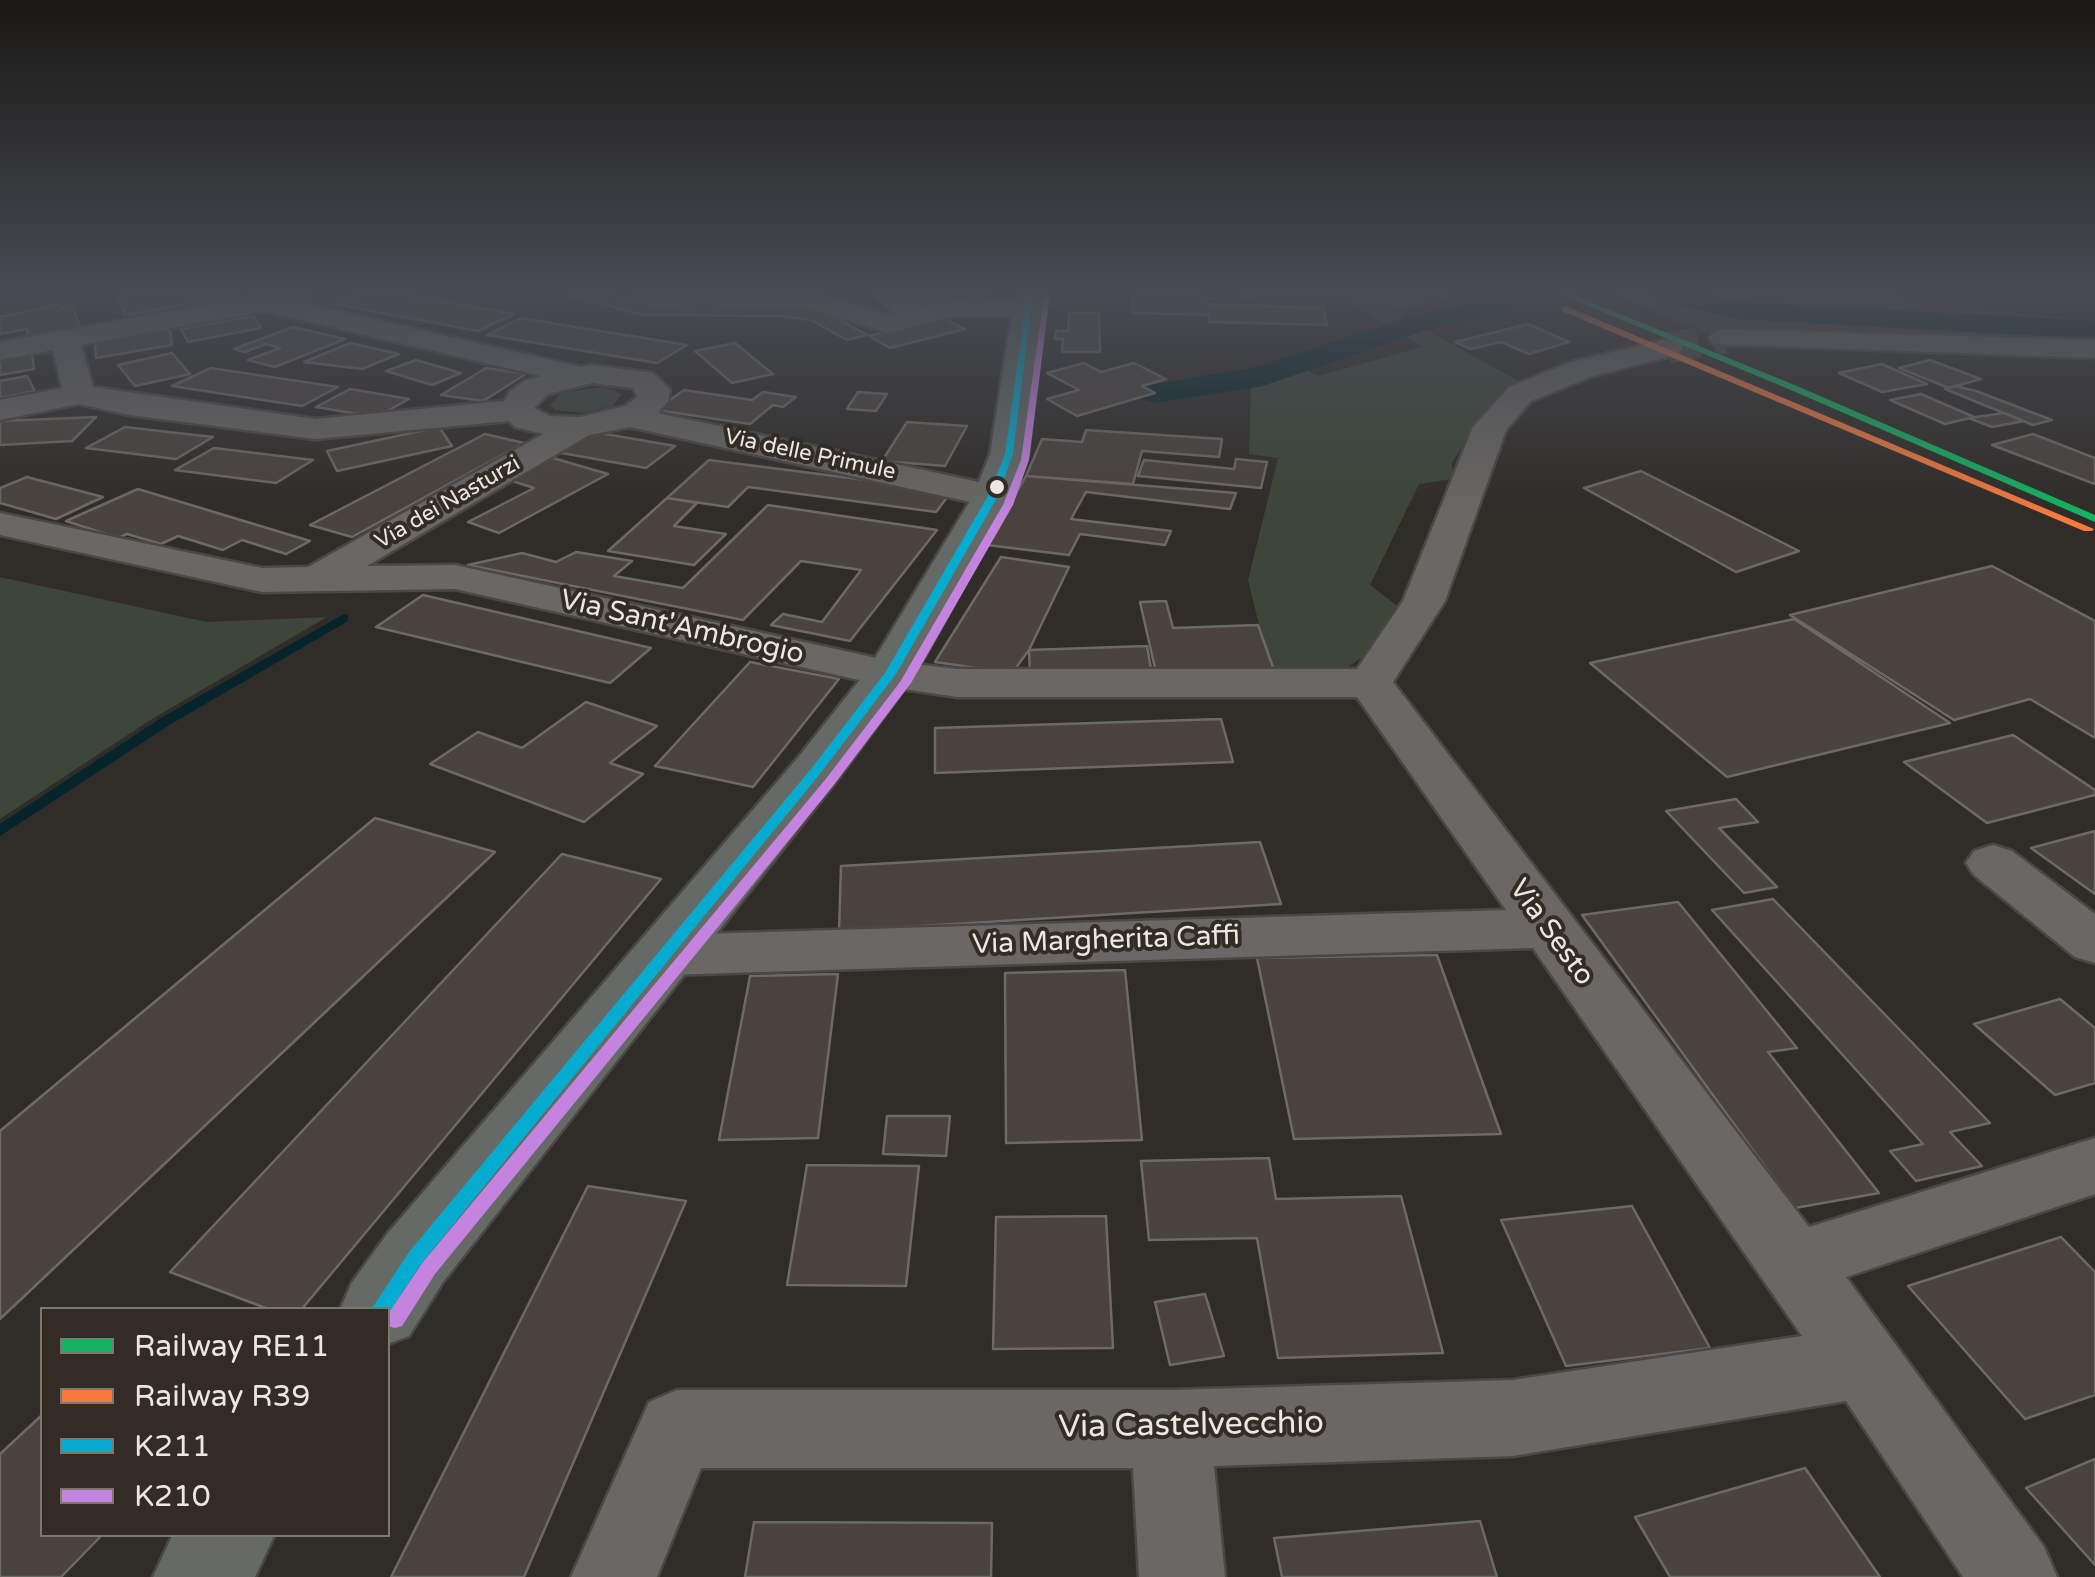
<!DOCTYPE html>
<style>
body{margin:0}
#map{position:relative;width:2095px;height:1577px;overflow:hidden;background:#302c28;font-family:"Varela Round",sans-serif}
canvas{display:block}
.legend{position:absolute;left:40px;top:1307px;width:350px;height:230px;box-sizing:border-box;background:#332c25;border:2px solid #7d7771;margin:0;padding:12px 18px;list-style:none;font-size:30px;color:#ece7e2}
.legend li{display:flex;align-items:center;gap:20px;height:50px}
.legend b{width:50px;border:2px solid #7d7771}
</style>
<div id="map">
<canvas width="2095" height="1577"></canvas>
<ul class="legend">
<li><b style="height:12px;background:#13b361"></b>Railway RE11</li>
<li><b style="height:12px;background:#f6793e"></b>Railway R39</li>
<li><b style="height:12px;background:#06acd0"></b>K211</li>
<li><b style="height:12px;background:#c483df"></b>K210</li>
</ul>
</div>
<script>
const ctx = document.querySelector('canvas').getContext('2d');
ctx.lineJoin = 'round';
function fillPath(path, color) {
  ctx.fillStyle = color;
  ctx.fill(path, 'evenodd');
}
function shape(rows) {
  const path = new Path2D();
  for (const r of rows) {
    path.moveTo(r[0], r[1]);
    for (let i = 2; i < r.length; i += 2) path.lineTo(r[i], r[i + 1]);
  }
  return path;
}
function strokePath(path, color, width, dash) {
  ctx.strokeStyle = color;
  ctx.lineWidth = width;
  ctx.lineCap = dash ? 'butt' : 'round';
  ctx.setLineDash(dash || []);
  ctx.stroke(path);
}
function drawText(font, color, halo, rows, align = 'center') {
  ctx.font = font + ' "Varela Round",sans-serif';
  ctx.lineWidth = 8;
  ctx.setLineDash([]);
  ctx.textBaseline = 'middle';
  ctx.strokeStyle = halo;
  ctx.fillStyle = color;
  for (const [text, x, y, turn = 0] of rows) {
    ctx.save();
    ctx.translate(x, y);
    ctx.rotate((+turn || 0) * Math.PI / 180);
    ctx.textAlign = isNaN(turn) ? turn : align;
    if (halo) ctx.strokeText(text, 0, 0);
    ctx.fillText(text, 0, 0);
    ctx.restore();
  }
}
fillPath(shape([
 [1233,293,1445,293,1454,297,1393,311,1520,382,1480,420,1452,462,1452,479,1419,484,1370,585,1401,609,1367,654,1345,669,1275,673,1260,629,1248,580,1278,458,1249,454,1251,385,1304,369,1318,376,1422,347,1349,302,1237,301],
 [1610,293,1647,293,1745,315,2095,334,2095,345,1754,330,1706,333],
 [1680,293,1888,293,1945,305,2074,319,1717,301],
 [604,387,622,394,612,406,583,413,555,410,550,405,561,393],
 [0,577,207,622,327,617,152,719,0,819]
]), '#3d4639');
fillPath(shape([
 [344,614,348,615,348,621,171,724,0,836,0,824,161,718,344,614]
]), '#05242b');
fillPath(shape([
 [1512,293,1554,296,1550,302,1430,329,1263,386,1155,403,1143,400,1138,393,1143,386,1257,367,1411,316,1512,293],
 [1651,293,1703,293,1736,301,2095,321,2095,339,1736,319,1655,299,1651,293]
]), '#05242b');
const building = shape([
 [127,293,240,293,241,295,125,315,117,295,127,293],
 [359,293,397,293,514,314,478,331,333,304,359,293],
 [562,293,605,293,659,306,781,306,825,312,867,335,847,340,811,320,780,316,643,315,562,293],
 [919,293,987,293,989,295,924,309,903,297,919,293],
 [1133,293,1202,293,1203,304,1323,308,1327,325,1209,322,1209,315,1132,313,1133,293],
 [59,304,61,308,73,305,80,328,28,336,27,329,0,334,0,317,59,304],
 [1069,313,1099,313,1100,352,1062,352,1063,339,1055,339,1056,331,1068,331,1069,313],
 [253,316,261,328,188,342,181,329,253,316],
 [521,318,687,345,657,363,487,335,521,318],
 [943,318,965,329,890,348,869,336,943,318],
 [1528,324,1569,342,1529,354,1501,342,1471,349,1455,342,1528,324],
 [293,327,345,339,275,367,248,360,280,348,266,344,245,352,234,349,293,327],
 [170,330,172,345,96,358,95,342,170,330],
 [350,343,399,354,362,369,304,362,350,343],
 [735,343,773,374,732,383,695,351,735,343],
 [172,353,190,374,135,386,118,365,172,353],
 [32,354,34,369,0,375,0,359,32,354],
 [416,360,461,373,432,385,386,371,416,360],
 [1930,360,1981,379,1949,388,1899,368,1930,360],
 [1084,363,1101,372,1134,363,1166,379,1142,386,1155,393,1077,416,1047,399,1079,390,1047,373,1084,363],
 [1882,364,1927,384,1882,392,1839,373,1882,364],
 [211,368,338,387,302,406,172,386,211,368],
 [486,368,526,374,483,401,441,395,486,368],
 [27,376,35,391,0,398,0,381,27,376],
 [1955,386,1976,391,2052,420,2033,425,1945,389,1955,386],
 [350,389,409,399,376,417,316,407,350,389],
 [684,390,752,400,763,392,796,397,783,407,773,405,750,424,656,410,684,390],
 [858,392,887,394,876,411,847,409,858,392],
 [1921,394,1974,417,1945,424,1890,400,1921,394],
 [2004,413,2024,421,1992,427,1969,418,2004,413],
 [96,417,72,441,0,445,0,421,96,417],
 [907,422,967,426,945,466,882,461,907,422],
 [125,427,213,437,176,459,86,448,125,427],
 [439,427,452,446,337,471,327,451,439,427],
 [1086,430,1222,439,1219,457,1142,451,1133,484,1026,476,1042,439,1082,442,1086,430],
 [588,431,675,446,646,468,556,452,588,431],
 [485,434,524,443,352,537,310,525,485,434],
 [2033,434,2095,458,2095,484,1992,445,2033,434],
 [214,448,313,460,276,483,175,470,214,448],
 [546,456,608,474,499,533,468,522,534,488,503,478,546,456],
 [1236,459,1267,462,1261,488,1138,476,1144,460,1234,469,1236,459],
 [709,460,952,491,936,512,748,487,728,507,667,498,709,460],
 [1641,471,1799,551,1736,572,1584,488,1641,471],
 [1026,476,1236,493,1230,509,1086,492,1071,519,1171,531,1165,545,1080,534,1069,555,987,545,1026,476],
 [27,477,103,497,56,519,0,503,0,488,27,477],
 [138,489,310,541,286,554,242,540,223,550,178,536,161,544,127,534,118,538,66,521,138,489],
 [667,498,697,503,674,526,726,534,694,565,608,551,667,498],
 [768,505,937,530,850,641,771,625,783,614,822,622,861,570,801,561,743,620,468,565,522,553,556,562,576,552,632,561,614,576,683,588,768,505],
 [1001,557,1069,567,1029,650,1012,673,935,662,1001,557],
 [1992,566,2095,621,2095,738,2030,699,1954,720,1790,615,1992,566],
 [423,595,651,648,610,683,376,627,423,595],
 [1166,601,1173,628,1258,625,1275,673,1157,677,1140,602,1166,601],
 [1794,619,1950,723,1727,777,1590,663,1794,619],
 [1147,646,1151,669,1030,674,1029,650,1147,646],
 [750,662,839,679,753,787,655,766,750,662],
 [586,702,657,726,610,763,643,774,584,822,430,764,478,732,522,748,586,702],
 [1221,719,1233,762,935,773,935,728,1221,719],
 [2013,735,2095,790,2095,795,1987,823,1904,762,2013,735],
 [1736,799,1758,822,1719,828,1777,887,1744,893,1666,811,1736,799],
 [375,818,495,852,0,1319,0,1131,375,818],
 [2095,831,2095,894,2031,848,2095,831],
 [1260,842,1281,904,839,931,841,866,1260,842],
 [562,854,661,879,301,1310,271,1310,170,1272,562,854],
 [1773,899,1990,1123,1950,1132,1982,1166,1916,1181,1890,1151,1923,1144,1712,910,1773,899],
 [1678,902,1797,1048,1768,1052,1879,1193,1795,1208,1582,915,1678,902],
 [1437,955,1501,1134,1294,1139,1257,958,1437,955],
 [1125,970,1142,1140,1006,1143,1005,973,1125,970],
 [838,974,818,1138,719,1140,750,976,838,974],
 [2060,999,2095,1028,2095,1083,2055,1095,1974,1024,2060,999],
 [887,1116,950,1116,946,1156,883,1154,887,1116],
 [1269,1158,1276,1199,1401,1196,1443,1353,1278,1358,1257,1238,1149,1240,1141,1161,1269,1158],
 [807,1165,919,1166,906,1286,787,1285,807,1165],
 [588,1186,686,1201,524,1577,391,1577,588,1186],
 [1632,1206,1710,1348,1566,1366,1501,1220,1632,1206],
 [1106,1216,1113,1348,993,1349,996,1217,1106,1216],
 [2061,1237,2095,1272,2095,1395,2025,1419,1908,1286,2061,1237],
 [1205,1294,1224,1356,1170,1365,1155,1302,1205,1294],
 [42,1415,42,1534,103,1534,61,1577,0,1577,0,1454,42,1415],
 [2095,1459,2095,1565,2026,1488,2095,1459],
 [1805,1468,1880,1577,1670,1577,1635,1517,1805,1468],
 [1480,1521,1497,1577,1282,1577,1274,1538,1480,1521],
 [754,1522,992,1523,991,1577,745,1577,754,1522]
]);
fillPath(building, '#49423d');
strokePath(building, '#6d6966', 2.5);
strokePath(shape([
 [1668,348,1724,338]
]), '#4c4844', 31, [31, 15]);
const minor = shape([
 [270,293,306,293,309,297,302,303,581,367,592,365,653,373,670,390,668,401,658,413,993,485,1006,488,1011,496,1006,504,993,507,630,427,589,435,367,566,455,565,890,661,957,669,1357,669,1403,601,1473,427,1509,387,1571,362,1668,339,1679,342,1683,348,1679,354,1593,376,1531,401,1506,430,1445,601,1393,682,1809,1227,2095,1138,2095,1194,1846,1277,2044,1547,2057,1577,1963,1577,1846,1401,1513,1456,1214,1466,1225,1577,1139,1577,1133,1468,701,1468,657,1577,571,1577,649,1402,677,1390,1171,1390,1513,1380,1802,1336,1533,948,666,975,646,969,637,955,646,941,666,935,1506,910,1357,697,957,697,890,687,455,589,262,592,0,535,0,513,262,568,308,567,543,434,515,427,509,421,315,439,130,415,79,404,0,420,0,400,62,388,53,350,0,360,0,342,270,293],
 [263,311,264,311,541,376,526,380,510,391,504,401,315,419,93,387,81,345,263,311],
 [592,383,633,388,637,397,625,406,580,417,550,416,534,408,548,394,592,383],
 [629,293,818,294,889,315,895,313,871,293,903,293,922,306,953,300,1030,300,1044,308,1030,316,953,316,888,333,815,310,642,301,629,293],
 [1724,329,2095,340,2095,358,1714,344,1709,338,1714,332,1724,329],
 [1993,845,2012,851,2095,914,2095,963,2075,957,1974,875,1966,863,1974,851,1993,845]
]);
const major = shape([
 [1015,293,1045,293,1028,454,1013,496,915,674,834,784,443,1282,409,1336,388,1344,388,1310,340,1310,351,1284,387,1234,796,760,869,668,973,496,990,454,1015,293],
 [173,1534,275,1534,255,1577,153,1577,173,1534]
]);
strokePath(minor, '#4a4744', 5);
strokePath(major, '#4a4744', 5);
fillPath(minor, '#6a6764');
fillPath(major, '#666a66');
fillPath(shape([
 [1027,293,1033,293,1013,454,998,496,896,674,819,775,421,1264,388,1314,388,1310,371,1310,409,1252,811,769,885,673,988,496,1005,454,1027,293]
]), '#06acd0');
fillPath(shape([
 [1049,293,1050,295,1029,460,1013,505,911,683,833,786,435,1274,402,1326,395,1328,388,1326,388,1314,423,1262,825,780,900,682,1003,505,1021,460,1044,295,1049,293]
]), '#c483df');
fillPath(shape([
 [1557,293,1569,293,1797,386,2095,515,2095,522,1791,390,1557,293]
]), '#13b361');
fillPath(shape([
 [1562,307,1568,307,2094,529,2092,531,2084,531,1562,311,1562,307]
]), '#f6793e');
const sky = ctx.createLinearGradient(0, 0, 0, 514);
sky.addColorStop(0, '#1a1816');
sky.addColorStop(0.57, '#484b53');
sky.addColorStop(1, '#484b5300');
ctx.fillStyle = sky;
ctx.fillRect(0, 0, 2095, 514);
for (const [x, y, r, color] of [
 [997,487,9,"#ece7e2"]
]) {
  const dot = new Path2D();
  dot.arc(x, y, r, 0, 2 * Math.PI);
  ctx.fillStyle = color;
  ctx.fill(dot);
  strokePath(dot, '#332c25', 4);
}
drawText('22px', '#ece7e2', '#332c25', [
 ["Via delle Primule",810,455,12],
 ["Via dei Nasturzi",448,503,-30]
]);
drawText('28px', '#ece7e2', '#332c25', [
 ["Via Sant'Ambrogio",682,628,13],
 ["Via Sesto",1551,933,54],
 ["Via Margherita Caffi",1106,941,-2]
]);
drawText('32px', '#ece7e2', '#332c25', [
 ["Via Castelvecchio",1191,1426,-1]
]);
</script>
